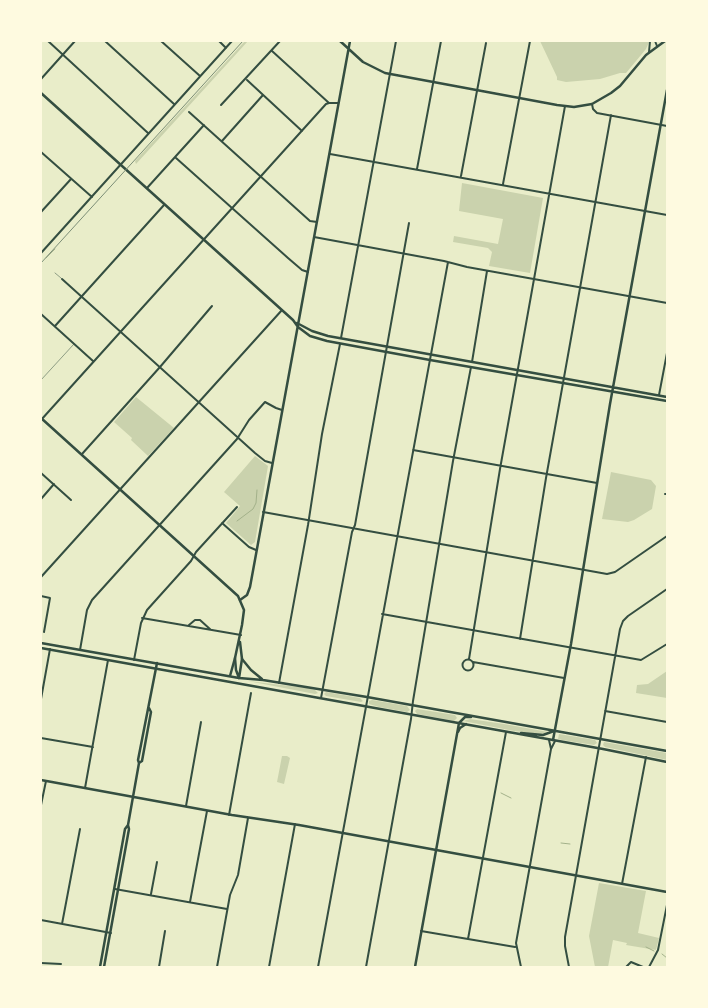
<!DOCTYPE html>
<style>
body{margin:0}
#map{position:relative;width:708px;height:1008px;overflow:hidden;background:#e9edc9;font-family:Inter,sans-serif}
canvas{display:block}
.frame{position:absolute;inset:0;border:42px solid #fefae0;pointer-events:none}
</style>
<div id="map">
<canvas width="708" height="1008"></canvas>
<div class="frame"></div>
</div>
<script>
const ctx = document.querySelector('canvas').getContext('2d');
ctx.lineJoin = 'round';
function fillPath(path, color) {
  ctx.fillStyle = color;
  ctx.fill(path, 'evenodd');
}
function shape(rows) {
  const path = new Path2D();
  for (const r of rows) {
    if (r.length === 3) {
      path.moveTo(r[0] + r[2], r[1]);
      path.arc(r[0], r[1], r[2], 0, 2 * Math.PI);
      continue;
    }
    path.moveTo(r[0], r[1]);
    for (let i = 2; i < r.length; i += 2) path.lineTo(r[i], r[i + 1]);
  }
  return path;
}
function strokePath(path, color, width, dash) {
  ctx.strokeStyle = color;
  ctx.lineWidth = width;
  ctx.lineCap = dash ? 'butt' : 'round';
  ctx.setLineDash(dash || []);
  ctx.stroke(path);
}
fillPath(shape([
 [245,41,248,41,136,164,135,161],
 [540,41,649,41,649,42,646,49,626,73,620,73,600,79,566,82,557,80,557,77],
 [462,183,543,198,530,273,489,266,492,252,488,248,453,242,454,236,498,244,503,219,459,211],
 [136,397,174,428,148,456,131,440,132,438,114,422],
 [255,456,268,466,255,542,251,545,226,523,240,506,224,492],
 [611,472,651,480,656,486,652,509,634,520,628,522,602,519],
 [667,671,667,698,636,693,637,685,648,684],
 [248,681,307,688,315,690,318,693,315,694],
 [326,692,360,698,363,701,361,702,326,696,324,694],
 [372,700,407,706,410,710,407,712,379,707,369,704,369,701],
 [417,709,455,715,457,718,454,721,417,714,415,711],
 [470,719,504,724,548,732,541,734,514,731,463,721],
 [559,734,595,740,597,743,594,745,562,740,558,739],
 [604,742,667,753,667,760,605,747,603,745],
 [282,756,287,756,290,758,284,784,277,782],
 [599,883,646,891,638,933,659,938,656,950,626,945,627,943,613,940,608,967,595,967,589,936]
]), '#cad2ad');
strokePath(shape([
 [46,258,55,249],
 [237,521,253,509,256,503,257,490],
 [501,793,511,798],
 [561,843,570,844],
 [646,947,654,951],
 [662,954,667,958]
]), '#a3b18a', 1);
strokePath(shape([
 [55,273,61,278],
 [41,380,74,344]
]), '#344e41', 0.5);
strokePath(shape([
 [48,41,148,133],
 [105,41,174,104],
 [161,41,200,76],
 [219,41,226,48],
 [655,41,657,46],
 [272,51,329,103],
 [649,52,650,41],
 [41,79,75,41],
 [247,80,302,131],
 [592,104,593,109,597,113,667,126],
 [221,105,280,41],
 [189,112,310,221,317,222],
 [222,141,263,95],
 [41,152,92,197],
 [330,154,667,215],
 [176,158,288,258,302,270,308,272],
 [417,169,441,41],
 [461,176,486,43],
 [503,184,530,41],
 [147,188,204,125],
 [41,212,71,179],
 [314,237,444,261,467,267,667,303],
 [41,253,232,41],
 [62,279,255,453,265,461,272,463],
 [41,314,93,361],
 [55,326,164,205],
 [341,338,396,41],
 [472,362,487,271],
 [659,395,667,353],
 [41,420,326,104,329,103,338,103],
 [413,450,597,483],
 [82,454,160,367,212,306],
 [41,473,71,500],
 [665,494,667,494],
 [41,499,54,484],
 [263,512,607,574,615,572,667,536],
 [222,523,249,547,256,550],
 [41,577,282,310],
 [41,596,50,598,44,632],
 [382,614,641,660,667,644],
 [142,618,241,635],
 [189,625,195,620,200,620,211,630],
 [520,639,546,478,611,115],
 [80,650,87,610,92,600,237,439,249,420,265,402,276,408,282,410],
 [469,659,500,469,565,106],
 [468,665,5.5],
 [134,660,141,623,147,610,191,561,196,552,237,507],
 [473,662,564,678],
 [279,683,308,525,322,434,340,344],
 [321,698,352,532,355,525,409,223],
 [41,699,50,649],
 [605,711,667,722],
 [41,738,93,747],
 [549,740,551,749],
 [85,788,108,660],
 [41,805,46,781],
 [186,806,201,722],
 [229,815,251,693],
 [622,884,646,757],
 [115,889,227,909],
 [151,894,157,862],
 [190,902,207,811],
 [41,920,111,933],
 [62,924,80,829],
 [421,931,515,947],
 [468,939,506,732],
 [41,963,61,964],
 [159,967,165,931],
 [217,967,230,895,238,875,248,818],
 [269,967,295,824],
 [318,967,448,262],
 [366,967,411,719,413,701,453,461,471,367],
 [521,967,516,943,551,749,555,741],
 [569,967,565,946,565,937,620,629,623,621,628,616,667,589],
 [626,967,631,962,643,967],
 [649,967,658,950,667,905]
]), '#344e41', 2);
strokePath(shape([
 [340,41,363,62,385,73,557,105,574,107,592,104,611,93,620,86,646,55,665,41],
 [41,93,293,320,298,327,310,336,327,341,430,360,667,401],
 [297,323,312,331,328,336,667,397],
 [240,600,247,595,250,587,350,41],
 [458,732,460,728,466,724],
 [553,740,571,644,610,404,667,90],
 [139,763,142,761,151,712,149,708],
 [41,780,232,815,299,825,667,892],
 [100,967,125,829,128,825],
 [104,967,129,829,128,825,139,763,138,760,157,663],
 [415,967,459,723,465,717,471,717]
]), '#344e41', 2.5);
strokePath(shape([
 [41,418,238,596,244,610,242,625,235,658,236,670,239,678],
 [239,678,242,659,240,642]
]), '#344e41', 2.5);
strokePath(shape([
 [41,643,239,678,263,680,367,697,667,751],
 [41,648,603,749,667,762],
 [242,659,251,670,262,679],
 [230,676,235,658],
 [521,733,543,735,554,731]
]), '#344e41', 2.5);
strokePath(shape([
 [41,263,243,41]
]), '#7c8e77', 1);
</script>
